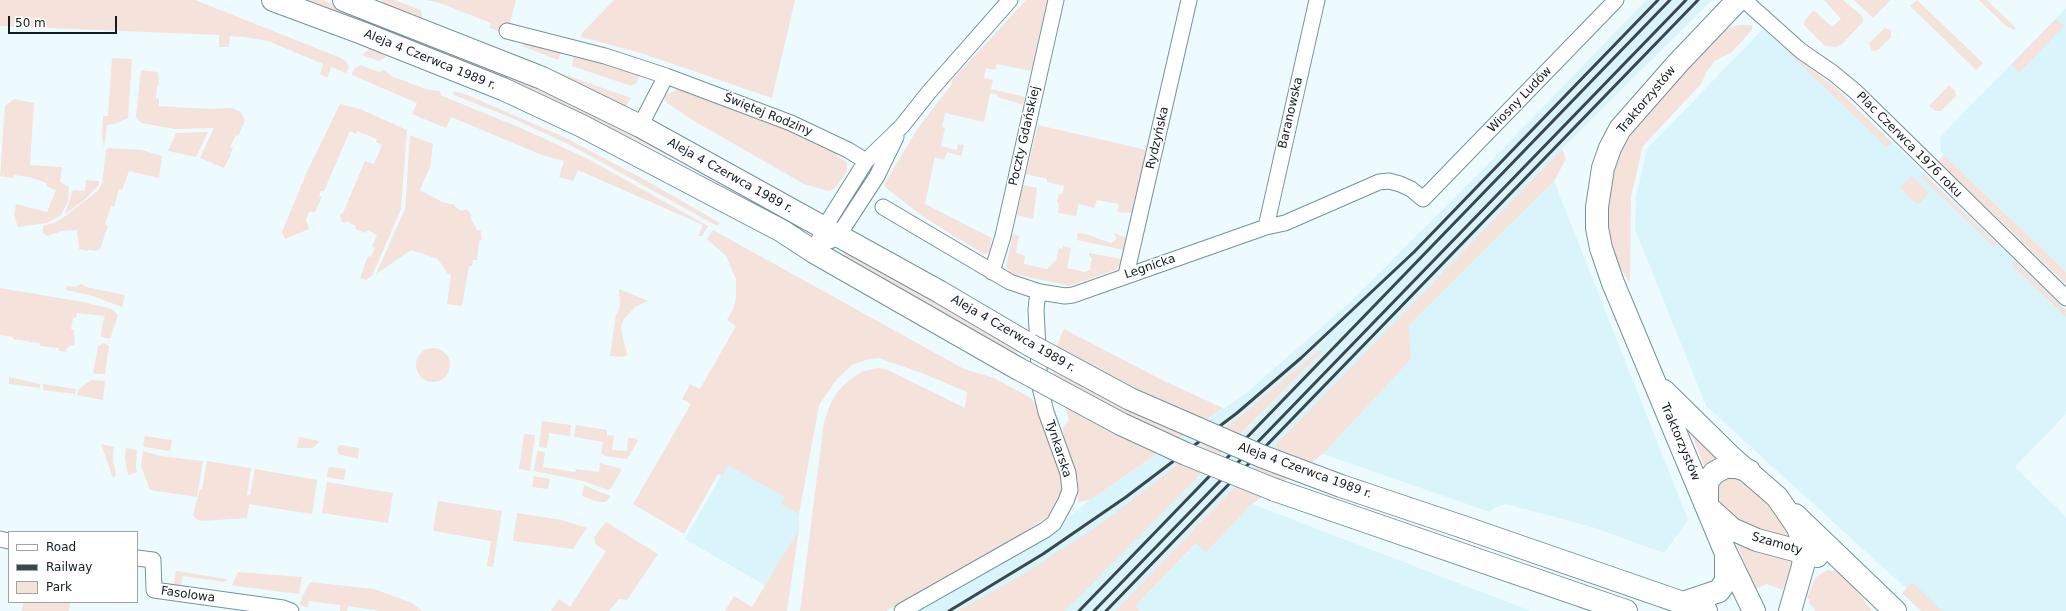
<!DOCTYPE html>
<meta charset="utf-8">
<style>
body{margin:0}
#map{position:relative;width:2066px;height:611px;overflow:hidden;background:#edfbff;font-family:"DejaVu Sans",sans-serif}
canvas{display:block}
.legend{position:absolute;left:8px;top:531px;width:130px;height:72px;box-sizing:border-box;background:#fff;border:1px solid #9fa5a6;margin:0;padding:5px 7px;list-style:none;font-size:12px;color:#101d21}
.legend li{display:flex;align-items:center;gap:8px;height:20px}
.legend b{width:20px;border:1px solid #9fa5a6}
.scale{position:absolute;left:8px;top:16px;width:109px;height:18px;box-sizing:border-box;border:2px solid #101d21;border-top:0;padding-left:5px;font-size:12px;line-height:14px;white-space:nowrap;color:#101d21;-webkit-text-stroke:3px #fff;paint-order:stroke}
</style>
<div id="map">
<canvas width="2066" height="611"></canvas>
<ul class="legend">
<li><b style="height:5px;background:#fff"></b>Road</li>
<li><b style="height:5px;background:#3a474b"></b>Railway</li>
<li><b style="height:11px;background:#f4e2db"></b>Park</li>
</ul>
<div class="scale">50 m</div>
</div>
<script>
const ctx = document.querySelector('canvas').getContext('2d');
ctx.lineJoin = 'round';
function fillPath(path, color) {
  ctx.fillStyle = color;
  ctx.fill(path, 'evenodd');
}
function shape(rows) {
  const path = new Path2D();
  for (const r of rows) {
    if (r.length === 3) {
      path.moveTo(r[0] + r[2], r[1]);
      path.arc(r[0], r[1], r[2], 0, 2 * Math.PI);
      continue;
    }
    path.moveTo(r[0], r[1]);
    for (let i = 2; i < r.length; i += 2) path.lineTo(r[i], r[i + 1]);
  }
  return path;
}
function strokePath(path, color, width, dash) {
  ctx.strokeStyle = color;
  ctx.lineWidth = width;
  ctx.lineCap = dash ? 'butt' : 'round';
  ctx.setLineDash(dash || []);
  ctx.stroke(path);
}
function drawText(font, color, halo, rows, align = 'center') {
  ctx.font = font + ' "DejaVu Sans",sans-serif';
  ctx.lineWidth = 3;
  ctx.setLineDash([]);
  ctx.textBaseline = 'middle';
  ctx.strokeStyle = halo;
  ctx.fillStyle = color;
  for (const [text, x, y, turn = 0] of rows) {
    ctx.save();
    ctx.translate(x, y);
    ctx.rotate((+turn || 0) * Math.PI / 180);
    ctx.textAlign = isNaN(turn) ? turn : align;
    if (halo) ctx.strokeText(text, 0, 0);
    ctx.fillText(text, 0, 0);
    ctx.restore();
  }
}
fillPath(shape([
 [1646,0,1712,0,1562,149,1115,611,914,611,1048,534,1090,500,1246,393,1347,305,1489,163],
 [1319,349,1322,352,1198,479,1175,468,1282,382],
 [2066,8,2066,272,1944,155,1941,152,1940,137],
 [1763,29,1800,63,1837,89,2066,310,2066,414,2015,467,2066,517,2066,611,1931,611,1706,406,1635,229,1636,197,1647,149],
 [1554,181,1688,520,1664,553,1592,527,1506,504,1494,508,1490,512,1323,454,1411,359,1409,325],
 [728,464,785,497,782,504,799,514,799,529,766,586,685,539],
 [1252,504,1531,611,1140,611,1135,606,1197,543,1206,551]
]), '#daf4fb');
fillPath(shape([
 [0,0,195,0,341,58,346,61,349,68,346,73,331,67,327,78,320,74,323,64,268,41,244,37,230,36,229,47,219,47,219,35,0,26],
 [303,0,323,0,447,49,569,100,681,159,680,161,527,89],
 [381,0,394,0,421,10,422,18,382,3],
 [425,0,516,0,506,38,496,30,489,28,491,23,437,2],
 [614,0,795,0,772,98,641,53,581,37,582,33],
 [1026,0,1047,0,1031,71,997,64,995,70,986,68,984,78,993,80,991,89,1025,97,1023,105,998,97,998,95,990,93,984,122,945,113,942,127,945,128,941,146,957,150,958,144,964,145,961,156,947,152,944,160,935,157,925,204,992,238,989,252,984,254,922,216,885,187,885,183,918,128,951,85,952,80],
 [1824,0,1843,0,1862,16,1863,20,1862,23,1841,45,1836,47,1825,46,1804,25,1805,20,1812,12,1815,11,1832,27,1841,19],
 [1854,0,1891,0,1873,18],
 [1917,0,1983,63,1976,70,1910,6],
 [1979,0,1987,0,2016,28,2014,30,2006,26],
 [2055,20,2057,20,2064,26,2019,73,2012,64],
 [1739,25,1752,25,1752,30,1732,52,1715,61,1707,71,1701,84,1643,146,1631,196,1630,283,1612,253,1607,220,1608,199,1618,158,1634,129,1660,99,1725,29],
 [1885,28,1891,30,1891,37,1878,50,1872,51,1869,43],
 [524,42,562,51,558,60,522,46],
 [1779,44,1837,89,1892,143,1887,147],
 [369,49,386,54,385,58,379,61,362,55],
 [510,52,563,74,631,98,625,108],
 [577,55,638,73,639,77,637,83,631,86,572,66,573,57,576,57],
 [112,58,132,59,128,118,114,124,107,125,104,147,102,138,103,116,108,116],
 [360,65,379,72,384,70,393,77,429,90,440,91,442,96,521,128,588,159,708,226,702,236,698,236,703,225,578,170,573,181,559,177,564,161,542,155,451,117,446,128,412,114,417,103,352,75,353,70],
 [141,70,158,72,159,85,157,85,156,98,159,99,159,106,209,109,232,108,241,112,245,121,242,127,239,126,242,128,238,136,236,135,230,147,233,148,231,153,228,152,231,154,224,168,200,158,214,128,175,129,141,123,136,117],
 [1949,85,1955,91,1956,96,1941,111,1935,111,1929,106],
 [679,89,749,112,839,152,837,156,847,162,847,171,835,188,828,191,804,184,694,121,667,103,663,97,665,95],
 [453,91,465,94,564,137,649,182,720,223,717,226,574,147,512,118,454,95],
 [14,99,34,103,30,165,62,167,60,182,69,187,68,202,61,215,47,223,18,227,14,216,16,204,47,212,56,190,46,186,47,183,29,177,14,175,13,178,4,177,4,173,3,177,0,176,5,106],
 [340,104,360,109,407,130,401,209,372,276,366,280,360,278,368,256,371,257,375,248,372,246,377,235,367,230,366,233,355,229,356,226,346,221,345,223,342,222,340,216,341,213,343,213,365,161,374,164,382,145,376,142,377,139,357,131,356,134,350,131,324,191,321,191,319,196,322,197,315,212,309,212,306,220,309,229,285,239,282,232,306,174],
 [1038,125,1147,150,1133,213,1117,212,1119,204,1097,200,1094,208,1079,204,1076,216,1058,213,1059,203,1057,203,1059,194,1062,194,1064,186,1047,182,1047,179,1026,174],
 [208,132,196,157,168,151,176,133],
 [410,135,433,144,430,167,420,190,442,202,455,205,455,207,462,211,466,209,472,215,470,217,477,230,481,231,482,240,479,241,477,260,473,260,472,266,469,266,462,306,447,304,451,275,447,273,438,259,411,250,376,274,405,209],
 [108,148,142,150,162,156,159,178,129,171,122,190,119,189,114,207,111,206,105,224,108,226,100,249,97,249,97,251,89,250,89,248,88,251,79,249,77,230,62,231,47,236,43,233,43,226,58,221,68,214,98,191,102,184,106,150],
 [1562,149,1566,159,1554,181,1409,325,1411,359,1323,454,1252,504,1206,552,1196,543,1135,606,1140,611,1115,611],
 [1944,155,2066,272,2066,284,1938,161],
 [1924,174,1997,244,1994,247,1921,177],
 [1912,176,1929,193,1919,204,1915,203,1900,187],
 [86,180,99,181,99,185,83,201,65,214,73,190,85,191],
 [1023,185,1037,188,1033,219,1017,215],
 [713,230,964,369,994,378,1031,398,1039,410,1059,459,1063,493,1052,513,1015,539,886,611,800,611,824,422,831,402,838,391,848,381,863,371,878,368,888,370,965,408,967,392,922,373,878,358,866,360,852,365,837,379,819,405,799,514,781,504,785,497,728,465,722,476,718,474,684,534,633,504,691,404,682,399,690,384,700,389,736,326,727,320,733,309,736,298,736,279,726,256,707,239],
 [1078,233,1086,234,1111,243,1117,239,1114,233,1127,238,1124,250,1077,240],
 [1013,234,1019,236,1016,253,1025,256,1024,264,1047,269,1056,260,1059,248,1062,249,1063,246,1071,248,1067,268,1085,272,1090,270,1092,258,1089,256,1089,253,1122,259,1122,263,1115,270,1069,286,1010,273,1006,266],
 [845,252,920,294,1019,349,1015,356,845,258,843,254],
 [2015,261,2066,310,2066,317,2011,264],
 [81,284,86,287,125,295,122,307,93,296,66,290,66,286,75,287],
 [0,288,83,302,112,309,118,315,110,339,101,337,102,326,105,316,77,313,76,318,73,318,71,329,74,330,75,345,73,346,71,345,66,349,67,351,66,352,59,351,59,348,40,346,40,343,28,342,28,339,27,341,18,340,18,338,17,340,13,339,13,337,0,335],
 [619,289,648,301,635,307,624,319,621,326,622,335,627,353,626,356,621,357,610,356,616,315,620,306],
 [1064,329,1162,380,1223,408,1090,500,1078,502,1076,473,1064,439,1063,427,1069,420,1063,400,1054,382,1053,364,1055,350],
 [104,343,109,346,105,374,95,374,93,373,98,346],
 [433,365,17],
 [1320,349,1322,352,1065,611,958,611,1025,573,1098,526,1243,414],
 [9,377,40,384,40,388,9,384],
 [91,380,105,381,103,400,77,395,79,389],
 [43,384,76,389,75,394,43,390],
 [542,421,571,425,570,436,549,433,547,448,539,447],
 [1687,423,1721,457,1705,468],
 [576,425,607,430,607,435,614,436,612,450,627,451,628,438,635,438,638,441,627,459,605,456,601,453,603,442,574,437],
 [524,434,535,435,530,470,529,471,519,469],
 [145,436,172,440,170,451,145,447,143,445],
 [299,437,320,441,313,448,297,448],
 [101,444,114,447,113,460,116,476,113,478],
 [340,445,359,448,358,459,338,454,337,448],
 [126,448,137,450,136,467,137,472,128,475,125,459],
 [143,451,160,456,203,461,197,497,150,490,141,466],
 [537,451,545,452,543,467,575,472,576,469,599,472,600,463,622,469,611,488,608,490,584,481,534,471],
 [207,461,251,468,247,495,250,495,255,469,317,480,312,514,249,504,247,518,202,521,196,519,193,515,200,489,202,489],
 [331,467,346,469,344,480,327,477,328,468],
 [1739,475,1774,508,1793,540,1740,524,1721,504,1717,496,1716,485,1719,478],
 [534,476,550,479,548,489,532,487],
 [327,482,393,493,388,523,322,513],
 [584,485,597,491,611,496,606,502,598,502,582,496],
 [438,501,502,511,493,567,487,566,491,541,433,531],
 [517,513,562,520,587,528,573,549,513,541],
 [606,522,658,554,627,600,619,599,609,611,551,611,559,599,570,607,606,551,595,544,594,537],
 [799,529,787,611,725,611,734,596,752,607],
 [1734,537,1793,559,1783,590,1767,584,1755,589],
 [1827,570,1840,572,1845,575,1872,611,1816,611,1809,603,1810,599,1807,599,1815,578],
 [176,571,227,579,226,582,182,576,181,588,173,587],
 [238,572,302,577,299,594,236,586,232,585],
 [310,582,374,589,412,603,422,611,380,611,348,606,347,611,340,611,340,605,309,601,308,607,305,607,299,604],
 [1912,582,1942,611,1921,611,1902,593],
 [23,602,70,602,69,611,22,611]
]), '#f4e2db');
const street = shape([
 [1744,0,1801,51,1833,73,1856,92,2066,298],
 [507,31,605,56,666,76,791,123,848,150,866,161],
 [640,126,666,76],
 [883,207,1010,282,1040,292,1065,296,1073,295,1266,227,1285,223,1379,182,1389,181,1400,184,1411,189,1423,199,1616,0],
 [1266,227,1317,0],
 [830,241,838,236,877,176,896,137],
 [814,252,824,228,866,161,902,126,929,92,1010,0],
 [992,272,1003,236,1056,0],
 [1126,275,1189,0],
 [0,539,9,541],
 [137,558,153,560,154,590,283,608,291,611],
 [902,611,1045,530,1054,523,1066,501,1070,490,1068,473,1046,412,1040,387,1036,310,1037,300,1040,292]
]);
const secondary = shape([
 [273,0,362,33,503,89,582,126,782,231,814,252,1017,368],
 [344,0,542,78,640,126,940,292,1030,345],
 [1738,0,1678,63,1620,129,1610,148,1603,168,1597,207,1597,228,1601,248,1613,283,1725,551,1754,611],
 [1664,391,1731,457,1777,497,1797,526,1802,538,1804,552,1803,566,1790,611],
 [1275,490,1626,611],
 [1707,505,1707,482,1714,473,1725,467,1737,467,1749,471],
 [1711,510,1732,529,1757,540,1817,556],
 [1795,515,1895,611],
 [1463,527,1706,611],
 [1683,603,1719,591,1726,581,1726,555]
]);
strokePath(street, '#73939c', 17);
strokePath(secondary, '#73939c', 24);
strokePath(street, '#fff', 15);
strokePath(secondary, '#fff', 22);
strokePath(shape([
 [949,611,1043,554,1126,497,1237,413,1301,358,1414,252,1658,0],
 [1079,611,1670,0],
 [1094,611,1686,0],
 [1106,611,1698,0]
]), '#3a474b', 3);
const secondaryBridge = shape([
 [1030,345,1130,399,1261,456,1341,486,1463,527],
 [1017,368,1121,424,1186,454,1275,490]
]);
strokePath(secondaryBridge, '#73939c', 24, []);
strokePath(secondaryBridge, '#fff', 22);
drawText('12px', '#101d21', '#fff', [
 ["Aleja 4 Czerwca 1989 r.",430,60,22],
 ["Wiosny Ludów",1520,100,-46],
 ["Traktorzystów",1647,100,-50],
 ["Baranowska",1291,113,-77],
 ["Świętej Rodziny",768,115,22],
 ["Poczty Gdańskiej",1025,136,-77],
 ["Rydzyńska",1158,138,-77],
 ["Plac Czerwca 1976 roku",1909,145,45],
 ["Aleja 4 Czerwca 1989 r.",730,176,29],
 ["Legnicka",1150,267,-19],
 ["Aleja 4 Czerwca 1989 r.",1013,334,30],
 ["Traktorzystów",1680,442,67],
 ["Tynkarska",1058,449,72],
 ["Aleja 4 Czerwca 1989 r.",1305,471,20],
 ["Szamoty",1777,544,16],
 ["Fasolowa",188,595,8]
]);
</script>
